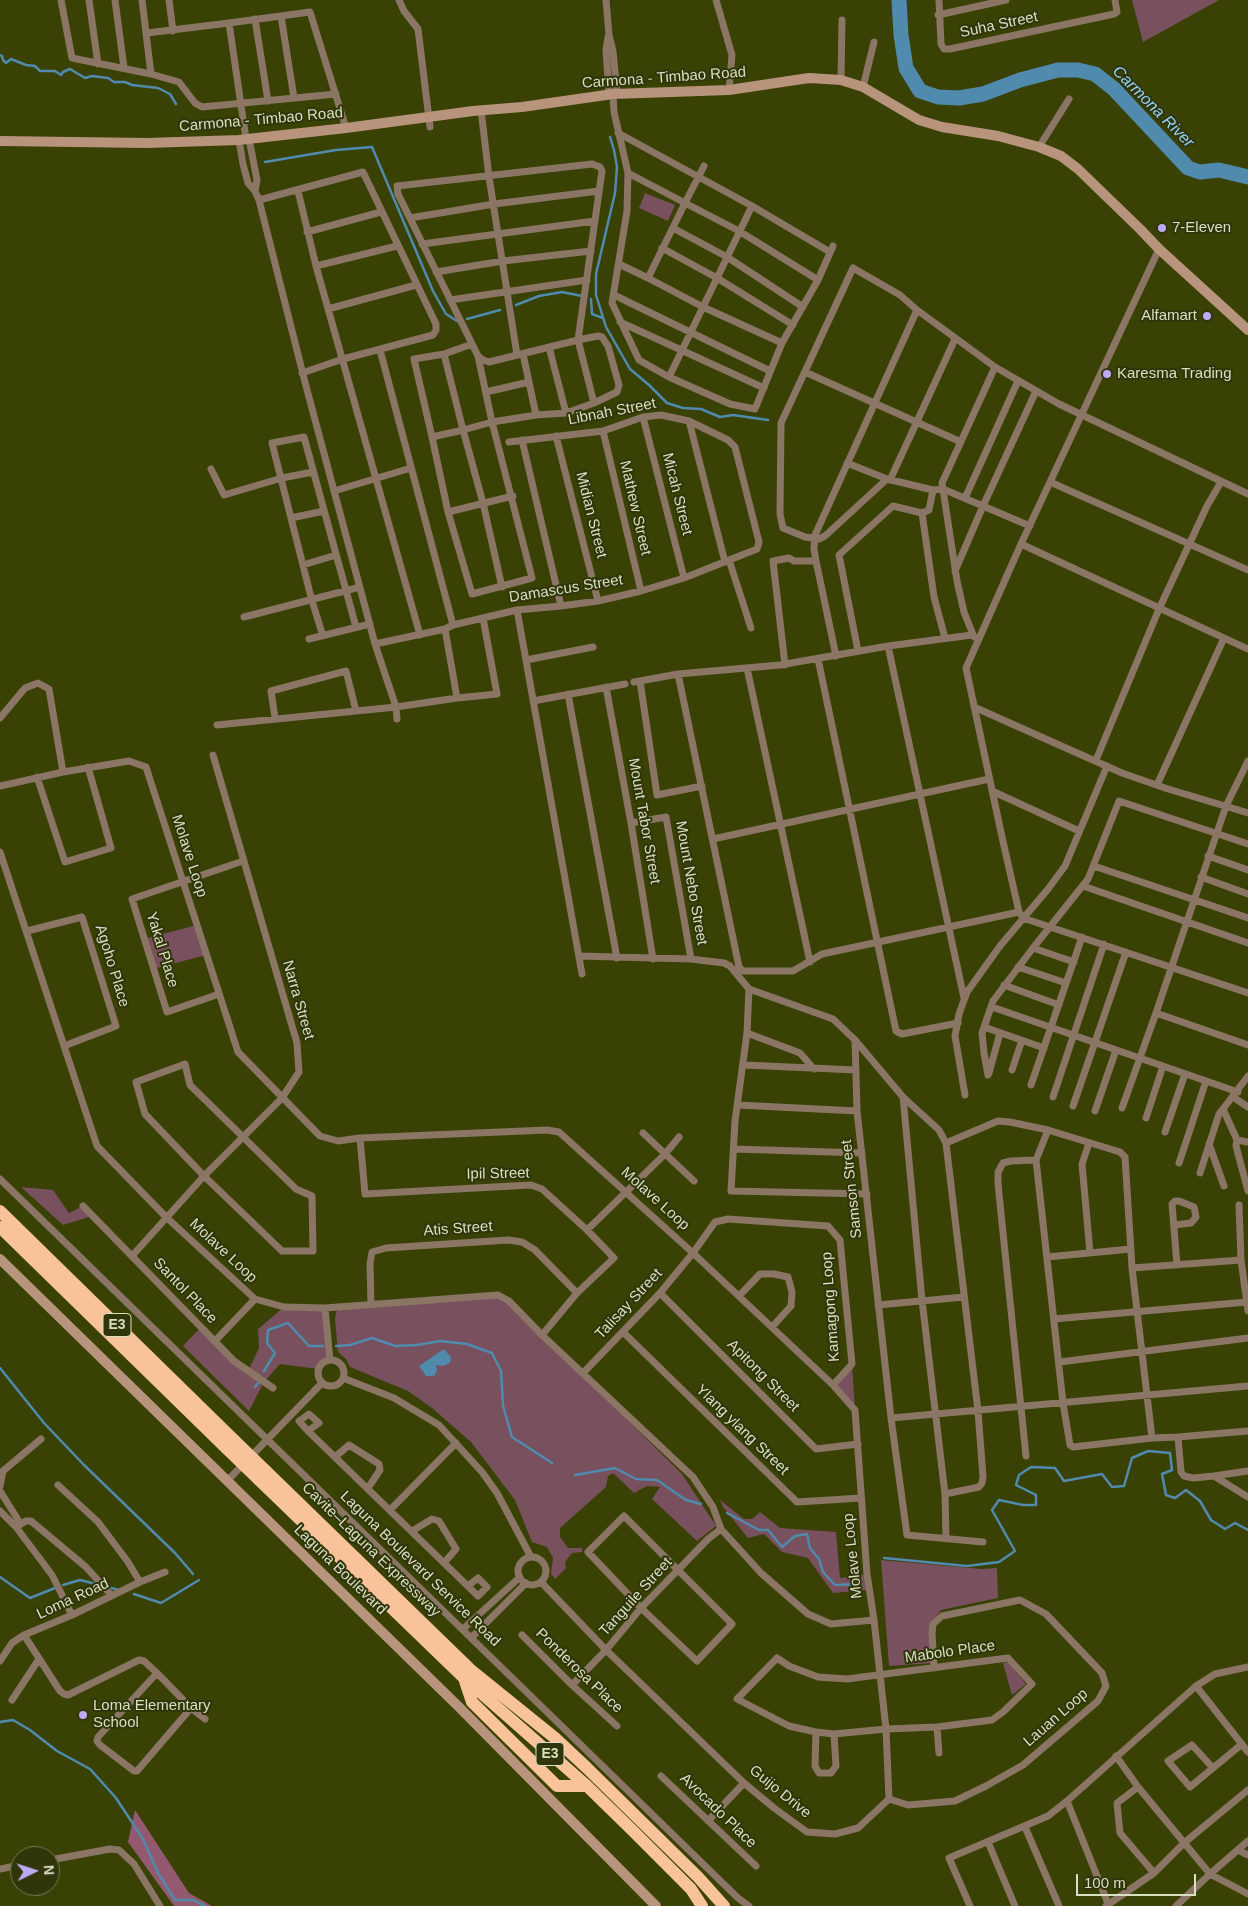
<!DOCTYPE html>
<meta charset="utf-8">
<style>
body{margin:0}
#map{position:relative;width:1248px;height:1906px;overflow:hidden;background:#394104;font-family:Helvetica,sans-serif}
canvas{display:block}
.north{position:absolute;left:10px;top:1846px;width:50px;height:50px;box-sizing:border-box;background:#30350a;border:1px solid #737954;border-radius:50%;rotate:86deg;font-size:14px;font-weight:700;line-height:20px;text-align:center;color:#d8dfc2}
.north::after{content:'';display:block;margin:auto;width:18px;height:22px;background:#bea9f4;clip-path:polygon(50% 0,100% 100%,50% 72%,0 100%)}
.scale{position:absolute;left:1076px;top:1874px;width:120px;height:22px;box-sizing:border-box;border:2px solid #d8dfc2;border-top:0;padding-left:6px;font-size:15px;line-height:18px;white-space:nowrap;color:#d8dfc2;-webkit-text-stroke:4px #30350a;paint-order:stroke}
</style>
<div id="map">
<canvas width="1248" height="1906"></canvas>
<div class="north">N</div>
<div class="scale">100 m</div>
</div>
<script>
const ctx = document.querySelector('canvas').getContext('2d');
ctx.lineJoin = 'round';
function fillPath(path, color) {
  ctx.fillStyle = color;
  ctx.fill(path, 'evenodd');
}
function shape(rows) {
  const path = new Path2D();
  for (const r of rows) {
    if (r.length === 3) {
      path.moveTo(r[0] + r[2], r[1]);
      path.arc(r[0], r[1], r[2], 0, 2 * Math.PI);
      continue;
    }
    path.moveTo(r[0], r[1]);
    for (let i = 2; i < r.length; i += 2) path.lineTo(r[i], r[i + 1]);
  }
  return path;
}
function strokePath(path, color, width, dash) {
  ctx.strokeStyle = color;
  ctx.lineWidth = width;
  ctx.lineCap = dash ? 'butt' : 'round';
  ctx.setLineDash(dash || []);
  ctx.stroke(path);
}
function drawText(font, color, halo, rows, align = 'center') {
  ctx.font = font + ' Helvetica,sans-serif';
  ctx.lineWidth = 4;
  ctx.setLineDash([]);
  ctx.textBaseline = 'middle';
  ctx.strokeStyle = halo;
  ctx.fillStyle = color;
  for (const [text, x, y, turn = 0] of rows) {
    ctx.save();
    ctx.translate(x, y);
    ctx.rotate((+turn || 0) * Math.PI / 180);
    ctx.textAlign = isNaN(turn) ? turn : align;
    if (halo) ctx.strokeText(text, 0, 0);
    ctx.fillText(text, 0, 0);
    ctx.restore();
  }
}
fillPath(shape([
 [1132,0,1219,0,1143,42],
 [645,193,675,205,668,221,639,208],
 [197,925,206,955,153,969,144,939],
 [21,1187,53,1190,69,1213,83,1206,92,1216,63,1225],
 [498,1297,508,1302,682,1474,716,1526,697,1541,652,1499,660,1487,647,1486,634,1493,613,1473,608,1476,606,1487,560,1528,560,1537,568,1548,582,1548,582,1552,572,1553,565,1562,566,1568,555,1579,551,1574,553,1558,547,1547,532,1542,515,1500,471,1442,432,1408,408,1391,350,1367,346,1359,338,1352,335,1319,336,1312,341,1308],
 [284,1307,325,1308,328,1361,323,1363,318,1369,280,1364,264,1382,249,1411,183,1346,201,1327,248,1371,259,1348,258,1329],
 [852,1364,855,1410,833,1385],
 [720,1500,744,1519,752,1519,760,1512,780,1528,836,1532,840,1578,867,1574,868,1590,833,1593,808,1558,782,1552,764,1534,748,1538,723,1507],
 [881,1560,982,1569,997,1568,998,1598,941,1610,931,1623,933,1663,889,1666],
 [1008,1662,1026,1684,1012,1695,1003,1663]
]), '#78505e');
fillPath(shape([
 [135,1810,189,1893,212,1906,174,1906,128,1842]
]), '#93596e');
fillPath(shape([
 [444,1349,451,1357,450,1363,443,1366,436,1365,437,1370,435,1375,432,1376,426,1376,419,1366]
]), '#508aad');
strokePath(shape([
 [0,55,2,56,3,60,6,63,11,59,26,65,35,66,40,71,55,71,61,75,63,72,70,69,85,78,92,76,108,78,114,82,125,82,132,85,158,88,170,94,176,104],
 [610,137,614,150,617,167,615,193,596,274,596,295,606,327,630,369,649,385,667,403,683,408,701,409,720,417,733,415,768,420],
 [265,162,336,150,372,147,433,291,446,314,457,321],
 [591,299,592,314,603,318],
 [516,305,539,296,562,292,582,296],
 [467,319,500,310],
 [336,1346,350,1345,372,1338,395,1346,417,1345,440,1341,467,1344,492,1353,501,1371,503,1406,512,1437,552,1463],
 [0,1368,44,1423,84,1465,175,1553,193,1574],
 [264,1371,275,1353,267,1343,268,1330,288,1323,309,1346,323,1346],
 [255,1387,258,1383],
 [575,1475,615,1468,636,1479,657,1480,686,1500,701,1504],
 [727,1513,759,1530,768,1530,782,1547,795,1536,807,1534,810,1548,819,1559,823,1572,835,1585,861,1584],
 [884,1558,967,1566,999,1562,1015,1551,992,1510,999,1500,1023,1505,1036,1505,1036,1495,1016,1485,1019,1475,1031,1467,1055,1468,1064,1481,1102,1474,1112,1487,1124,1486,1132,1458,1148,1451,1170,1453,1172,1470,1162,1474,1166,1495,1175,1498,1186,1490,1200,1501,1211,1520,1225,1529,1235,1523,1248,1530],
 [0,1577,30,1598,55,1588],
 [63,1585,80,1580,96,1584],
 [107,1587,119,1590],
 [134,1594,161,1603,199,1580],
 [0,1722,13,1720,30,1730,57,1751,90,1769,116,1798,143,1839,158,1873,175,1900,193,1900,205,1906]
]), '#508aad', 2.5);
strokePath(shape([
 [899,0,901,35,906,68,920,91,938,97,959,98,983,94,1020,80,1058,70,1078,70,1095,74,1114,89,1188,168,1200,172,1219,170,1248,177]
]), '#508aad', 15);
strokePath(shape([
 [61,0,72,58,151,74,179,82,195,103,202,107,336,94],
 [89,0,98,64],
 [115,0,124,68],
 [142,0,151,74],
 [169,0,173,31],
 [399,0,404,11,418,29,430,127],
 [606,0,609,35,613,51,617,94],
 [716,0,732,55,729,90],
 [939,0,941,44,944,49,950,49,1114,14,1117,12,1115,0],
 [938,15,1006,0],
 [281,16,294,98],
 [255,19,268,101],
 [147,33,229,23],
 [608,37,606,50,609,94],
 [841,80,842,20],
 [863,87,874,42],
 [613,94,614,112,628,173,627,211,612,303,639,360,669,377,730,404,755,409,782,343,818,280,833,246],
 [481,110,489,177,517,355],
 [618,133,752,206,830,252],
 [246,139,229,23,310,12,346,128],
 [249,139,257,180,255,191],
 [239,140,243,164,248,183,255,191,259,200,306,386,375,644,396,707,397,719],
 [1039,147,1069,99],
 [592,164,600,167,602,171,578,340,489,362,483,360,478,356,398,194,397,186,592,164],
 [704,166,685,203,739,231,818,280],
 [298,191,316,266,420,635],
 [259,200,363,172,436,324,436,330,433,335,343,359,302,373],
 [410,218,494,204,599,191],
 [673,228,727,257,803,307],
 [307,232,381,212],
 [422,244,595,221],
 [662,248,717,278,793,325],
 [1159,249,1021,544,966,668,1002,837,1019,912,1023,918,1248,993],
 [619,264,648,278,685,203,628,173],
 [316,266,397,246],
 [436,272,503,261,591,251],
 [648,278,703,307,782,343],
 [614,295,770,371],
 [450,300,587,280],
 [328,309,416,285],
 [620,322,764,388],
 [598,336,602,337,608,346,619,385,617,392,594,403,578,340,598,336],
 [549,347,566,413],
 [380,350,453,625],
 [444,354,414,359,432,437,463,430,483,503,502,587],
 [523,354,536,415],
 [478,356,492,422,536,415,566,413,594,403],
 [805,372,961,442],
 [669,377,752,206],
 [486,392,529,382],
 [643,417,684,578],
 [689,421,725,562],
 [603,431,641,591],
 [556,436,598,601],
 [432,437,448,512,472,594,532,578,492,422,463,430,444,354,472,344],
 [522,440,561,606],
 [847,463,887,479],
 [211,469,224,495,282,478,313,472],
 [890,480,955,339],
 [1050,482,1248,570],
 [334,491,411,468],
 [965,498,1018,381],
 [448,512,513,496],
 [922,513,934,597,945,638],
 [291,518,324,511],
 [1030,526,943,489,933,490,887,479,825,536,819,539,805,537,783,528,780,514,781,423,853,268,900,295,917,310,995,367,1059,404,1248,494],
 [1021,544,1248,649],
 [729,560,751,628],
 [303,565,336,555],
 [955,571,983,506,1036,391],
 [517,610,582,974],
 [244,617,360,587],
 [445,629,457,698],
 [323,636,312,601,272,443,304,437,356,627],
 [974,637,964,612,957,581,942,483,995,367],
 [309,639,370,624],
 [375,644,445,629,453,625,517,610,561,606,598,601,641,591,684,578,757,549,759,542,735,447,728,440,689,421,661,415,643,417,603,431,509,442],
 [888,646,964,998],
 [858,651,839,555,893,506,922,513,929,510,933,490],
 [836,656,816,561,814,549,815,535,917,310],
 [818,659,896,1031,902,1034,958,1023],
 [526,660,593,647],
 [785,665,773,561,789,558,794,561,816,561],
 [747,668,810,962],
 [678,674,739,967,743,971,793,971,822,954,1019,912],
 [640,681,657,795,702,786],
 [634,682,678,674,780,665,888,646,972,635],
 [606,687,631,823,653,959],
 [568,694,617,958],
 [533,701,625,684],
 [974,707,1122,773,1168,789,1248,813],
 [0,718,25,688,38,683,49,689,63,772],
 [275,718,271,691,346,671,356,711],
 [217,725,396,707,457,698,497,694,483,618],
 [1096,760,1159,609,1207,506,1221,482],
 [37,777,65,862,111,848,88,767],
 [1157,785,1224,638],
 [0,786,63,772,129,761,146,767,238,1052,320,1136,338,1141,360,1138,547,1130,559,1132,693,1253,833,1385,855,1410,867,1574,874,1620,831,1624,808,1614,761,1573,721,1529,713,1507,693,1477,542,1335,509,1301,498,1295,325,1308,284,1307,255,1299,166,1217,97,1146,0,852],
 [992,791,1079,831],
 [631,823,666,817,691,959],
 [713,839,989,779],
 [1208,856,1248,870],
 [1094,866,1248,918],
 [1201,877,1248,894],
 [1083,886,1248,943],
 [27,931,82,917,116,1026,64,1046],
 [1033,948,1074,962],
 [579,956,691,959,724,963,730,966,749,989,833,1019,855,1040,903,1097,939,1130,946,1143,948,1160,978,1411,983,1477,982,1483,979,1487,945,1494],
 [1018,967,1066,983],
 [1004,985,1059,1005],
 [749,989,747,1033,735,1121,731,1191,867,1194],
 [219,994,167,1012,132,899,243,861],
 [992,1007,1238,1092],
 [1156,1013,1248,1045],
 [984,1027,1044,1048],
 [747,1033,800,1053,814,1069],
 [855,1040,857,1111,891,1418,907,1535,983,1542],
 [185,1064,190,1085,296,1189,312,1196,313,1251,282,1251,204,1176,145,1114,136,1082,185,1064],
 [744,1065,856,1070],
 [1012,1070,1022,1040],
 [989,1073,1000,1033],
 [988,1075,984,1053,982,1033,993,1001,1033,948,1088,879,1119,801,1248,844],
 [1248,1076,1223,1109,1237,1140,1248,1142],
 [1031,1085,1082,937],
 [965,1095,955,1036,959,1014,967,992,1000,946,1048,889,1065,866,1107,766],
 [903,1097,922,1300,945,1494,946,1538],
 [1053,1097,1104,944],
 [1233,1097,1248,1107],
 [738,1105,857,1111],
 [1073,1106,1126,952],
 [1122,1108,1156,1013,1226,806,1248,761],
 [1095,1111,1116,1050],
 [1146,1118,1163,1066],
 [1048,1130,1036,1160,1063,1403,1070,1445,1073,1447,1152,1438,1178,1437,1181,1472,1184,1476,1193,1478,1214,1476,1248,1497],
 [1165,1132,1185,1074],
 [643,1133,694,1181],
 [360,1138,365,1194,531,1185,542,1189,587,1230,614,1258,577,1293,542,1335],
 [1237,1140,1236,1146,1248,1191],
 [946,1143,998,1121,1010,1122,1048,1130,1120,1152,1125,1157,1132,1268,1152,1438],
 [1089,1143,1082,1164,1090,1253],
 [1209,1144,1224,1186],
 [735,1149,862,1153],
 [1179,1163,1206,1081],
 [1200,1173,1219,1114,1223,1109],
 [0,1179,738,1898,749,1906],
 [1239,1205,1241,1260],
 [83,1206,234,1361,273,1388],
 [1174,1225,1191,1223,1196,1217,1194,1207,1179,1201,1175,1201,1172,1204,1177,1265],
 [587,1230,665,1154,679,1137],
 [132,1256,204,1176,282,1098,299,1072,297,1043,213,755],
 [1047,1257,1131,1249],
 [1132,1268,1241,1260,1248,1311],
 [660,1293,816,1449,858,1444],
 [739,1296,760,1274,774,1274,788,1277,792,1292,791,1306,772,1327],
 [371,1304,370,1264,372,1252,386,1248,508,1240,522,1242,535,1250,577,1293],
 [878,1305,964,1297],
 [325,1308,330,1360],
 [1054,1319,1247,1302],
 [623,1332,797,1502,861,1498],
 [215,1341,255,1299],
 [331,1373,13],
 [1060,1362,1248,1338],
 [583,1373,660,1293,693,1253,715,1222,728,1219,828,1226,840,1240,852,1364,833,1385],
 [343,1378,394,1398,439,1425,482,1472,497,1493,531,1557],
 [891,1418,1248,1386],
 [308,1431,319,1423,309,1414,299,1421,308,1431,478,1596,487,1587,478,1578,468,1586],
 [1178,1437,1248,1431],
 [1026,1456,998,1184,998,1172,1003,1163,1011,1161,1036,1160],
 [335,1457,349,1445,379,1464,380,1470,368,1488],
 [1214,1476,1248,1471],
 [227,1481,322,1383],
 [58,1485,98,1522,128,1562,140,1582],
 [0,1486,3,1471,41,1439],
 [0,1491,20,1523],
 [390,1510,456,1443],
 [0,1511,16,1527,52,1575,72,1615],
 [624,1516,732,1624,697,1661,641,1608,588,1552,624,1516],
 [16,1527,26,1521,31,1521,86,1567,112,1596],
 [412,1531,432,1519,439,1521,456,1549,444,1563],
 [532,1571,14],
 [541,1582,606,1650,744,1783,774,1808,807,1832,835,1834,858,1828,889,1799,886,1729,874,1620],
 [463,1629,520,1577],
 [24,1635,60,1691,64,1694,68,1695,139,1660,144,1661,157,1673,191,1708,137,1771,134,1771,100,1745,97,1741,98,1737,157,1673],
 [522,1635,572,1685,617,1726],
 [471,1638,526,1583],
 [777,1658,789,1666,818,1677,847,1679,1008,1658,1032,1684,1003,1712,992,1720,937,1727,886,1729,834,1734,816,1732,789,1726,737,1699,777,1658],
 [0,1661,12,1643,24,1635,72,1615,140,1582,165,1572],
 [572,1685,606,1650,641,1608,708,1539,721,1529],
 [1196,1686,1248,1752],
 [12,1700,39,1659],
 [191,1708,205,1719],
 [937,1727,939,1753],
 [816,1732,815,1766,819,1773,831,1773,836,1766,834,1734],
 [1116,1756,1138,1787,1210,1874,1248,1894],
 [1213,1768,1192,1745,1168,1761,1190,1787,1213,1768,1242,1744],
 [661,1776,756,1866],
 [1138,1787,1117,1803,1120,1833,1154,1873],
 [889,1799,908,1805,955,1801,986,1786,1023,1765,1098,1701,1106,1686,1102,1673,1046,1614,1020,1600,942,1616,933,1624,932,1633,934,1668],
 [1067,1801,1109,1906],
 [708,1821,744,1783],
 [1025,1827,1059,1906],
 [988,1842,1015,1906],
 [1238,1850,1248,1855],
 [50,1860,110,1849,119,1850,134,1864,160,1906],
 [0,1869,20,1865],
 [970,1906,949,1858,1048,1816,1067,1801,1196,1686,1215,1674,1248,1667],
 [1106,1906,1154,1873,1184,1843,1248,1790],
 [1176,1906,1210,1874,1248,1841]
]), '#8b7565', 7);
strokePath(shape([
 [0,141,147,143,239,140,346,128,473,111,522,107,613,94,729,90,809,78,841,80,863,87,919,120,942,127,998,136,1039,147,1061,156,1078,169,1140,229,1159,249,1248,330],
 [0,1259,459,1707,656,1906]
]), '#b7947b', 10);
strokePath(shape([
 [0,1211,234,1440],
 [0,1227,226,1448],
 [266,1471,472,1671,555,1738,587,1768,698,1877,724,1906],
 [258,1479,464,1678,587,1786,630,1828,691,1889,702,1906],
 [465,1681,472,1702,557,1786,587,1786]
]), '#f8c29b', 12);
strokePath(shape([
 [234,1440,266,1471],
 [226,1448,258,1479]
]), '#f8c29b', 12);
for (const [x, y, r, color] of [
 [1162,228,5,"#bea9f4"],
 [1207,316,5,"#bea9f4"],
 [1107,374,5,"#bea9f4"],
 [83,1715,5,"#bea9f4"]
]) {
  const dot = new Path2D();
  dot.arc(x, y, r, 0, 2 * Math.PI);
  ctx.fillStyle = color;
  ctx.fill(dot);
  strokePath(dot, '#30350a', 2);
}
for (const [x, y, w] of [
 [117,1325,28],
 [550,1754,28]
]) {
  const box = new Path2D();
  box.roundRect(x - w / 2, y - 11.5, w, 23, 4);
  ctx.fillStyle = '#30350a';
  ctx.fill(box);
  strokePath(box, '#d8dfc2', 1);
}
drawText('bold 14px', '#d8dfc2', null, [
 ["E3",117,1325],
 ["E3",550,1754]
]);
drawText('15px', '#d8dfc2', '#30350a', [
 ["Suha Street",999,25,-12],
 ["Carmona - Timbao Road",664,78,-4],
 ["Carmona - Timbao Road",261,120,-5],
 ["Libnah Street",612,412,-11],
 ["Micah Street",677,494,76],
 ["Mathew Street",635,508,77],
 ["Midian Street",591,515,76],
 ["Damascus Street",566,589,-9],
 ["Mount Tabor Street",644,821,80],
 ["Molave Loop",189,856,72],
 ["Mount Nebo Street",691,883,80],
 ["Yakal Place",162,950,73],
 ["Agoho Place",112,966,73],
 ["Narra Street",298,1000,74],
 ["Ipil Street",498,1174,-1],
 ["Samson Street",852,1189,-96],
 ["Molave Loop",655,1199,42],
 ["Atis Street",458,1229,-4],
 ["Molave Loop",223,1251,43],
 ["Santol Place",185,1291,46],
 ["Talisay Street",629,1304,-47],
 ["Kamagong Loop",831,1307,-94],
 ["Apitong Street",763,1376,45],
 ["Ylang ylang Street",742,1430,44],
 ["Cavite–Laguna Expressway",371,1550,44],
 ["Molave Loop",853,1556,-96],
 ["Laguna Boulevard Service Road",420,1569,44],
 ["Laguna Boulevard",340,1570,44],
 ["Tanguile Street",636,1597,-48],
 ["Loma Road",73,1599,-25],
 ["Mabolo Place",950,1652,-8],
 ["Ponderosa Place",579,1671,44],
 ["Lauan Loop",1056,1718,-41],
 ["Guijo Drive",780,1792,39],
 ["Avocado Place",718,1811,44]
]);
drawText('15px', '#d8dfc2', '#30350a', [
 ["7-Eleven",1172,228],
 ["Alfamart",1197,316,"right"],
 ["Karesma Trading",1117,374],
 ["Loma Elementary",93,1706],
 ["School",93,1723]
], 'left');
drawText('italic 16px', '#90d2fc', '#30350a', [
 ["Carmona River",1153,107,45]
]);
</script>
